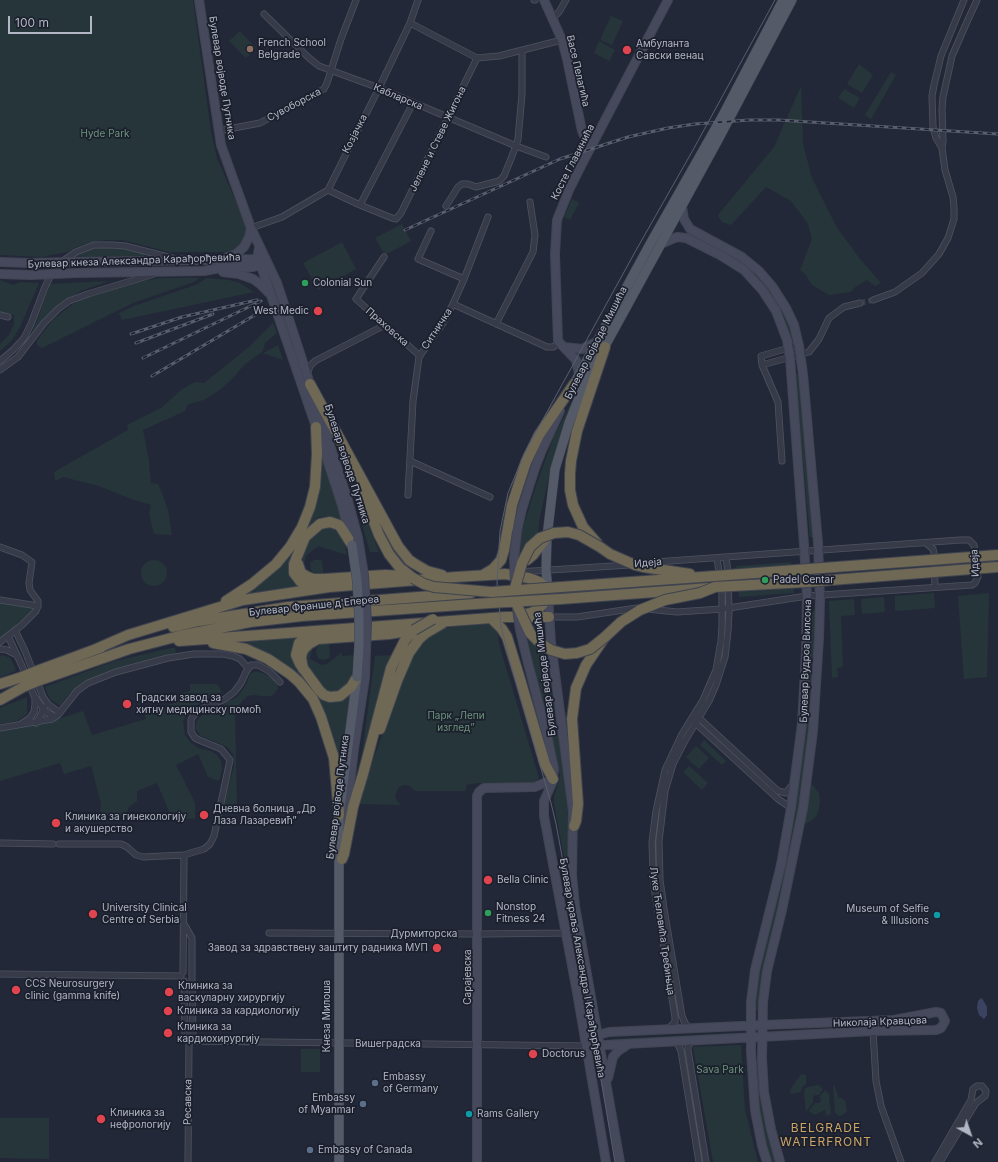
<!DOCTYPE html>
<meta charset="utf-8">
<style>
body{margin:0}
#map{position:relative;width:998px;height:1162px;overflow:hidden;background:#232838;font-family:Inter,sans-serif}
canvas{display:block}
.north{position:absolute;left:950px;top:1114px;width:40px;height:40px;-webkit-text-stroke:3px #1c202d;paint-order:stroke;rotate:140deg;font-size:11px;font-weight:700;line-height:16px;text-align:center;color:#b2b6c5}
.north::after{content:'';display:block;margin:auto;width:14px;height:18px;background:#b2b6c5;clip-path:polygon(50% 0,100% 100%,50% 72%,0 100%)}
.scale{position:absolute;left:8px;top:16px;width:84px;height:18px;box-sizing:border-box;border:2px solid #b2b6c5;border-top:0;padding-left:5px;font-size:12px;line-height:14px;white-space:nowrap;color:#b2b6c5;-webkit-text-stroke:3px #1c202d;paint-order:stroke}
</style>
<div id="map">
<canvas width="998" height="1162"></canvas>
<div class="north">N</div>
<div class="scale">100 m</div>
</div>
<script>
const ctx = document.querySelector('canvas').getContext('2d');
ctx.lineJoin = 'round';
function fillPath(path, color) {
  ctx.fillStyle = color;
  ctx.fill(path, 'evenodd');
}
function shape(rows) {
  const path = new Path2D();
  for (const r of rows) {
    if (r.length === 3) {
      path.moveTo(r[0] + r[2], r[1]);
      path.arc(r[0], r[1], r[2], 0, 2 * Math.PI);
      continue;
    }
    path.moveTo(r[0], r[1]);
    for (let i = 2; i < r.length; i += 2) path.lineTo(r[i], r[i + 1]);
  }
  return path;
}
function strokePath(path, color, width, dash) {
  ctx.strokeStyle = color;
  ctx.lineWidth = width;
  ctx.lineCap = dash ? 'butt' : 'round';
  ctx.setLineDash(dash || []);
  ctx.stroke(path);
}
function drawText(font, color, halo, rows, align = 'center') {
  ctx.font = font + ' Inter,sans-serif';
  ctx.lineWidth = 3.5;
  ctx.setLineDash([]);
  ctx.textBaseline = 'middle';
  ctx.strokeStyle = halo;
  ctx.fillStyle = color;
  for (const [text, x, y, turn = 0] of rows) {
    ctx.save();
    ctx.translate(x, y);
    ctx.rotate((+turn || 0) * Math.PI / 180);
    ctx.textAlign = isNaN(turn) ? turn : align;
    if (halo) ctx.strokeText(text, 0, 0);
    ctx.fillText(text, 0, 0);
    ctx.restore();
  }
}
fillPath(shape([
 [0,0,193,0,211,132,217,158,247,227,243,244,236,249,224,252,169,252,123,240,108,240,96,241,82,245,67,252,41,257,0,255],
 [611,16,623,21,612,45,600,40],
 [240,31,256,48,246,58,229,41],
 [599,41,615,50,609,61,594,53],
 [859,64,873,75,862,93,847,84],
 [891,72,896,75,871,119,865,115],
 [801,86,803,144,812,178,836,226,860,259,881,283,875,286,867,280,854,288,851,292,829,295,812,285,805,274,800,270,812,239,808,224,791,201,766,187,731,225,722,222,719,218,718,215,774,147],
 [844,89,860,98,854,108,838,98],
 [572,199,579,203,570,220,564,217],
 [402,224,411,241,385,255,375,238],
 [697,236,735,257,756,271,770,287,783,309,794,335,790,336,781,313,772,298,759,281,695,239],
 [342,242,356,269,318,290,303,263],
 [97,248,117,248,144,254,144,256,75,257,87,251],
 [161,278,199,278,194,282,133,303,42,348,37,345,37,341,41,335,53,320,70,306,81,300,140,281],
 [206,278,229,280,238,282,254,292,122,320,119,313,134,306,198,284],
 [0,280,13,285,20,282,39,283,20,327,12,340,0,351,0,344,9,335,14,324,14,315,0,312],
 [109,281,81,291,59,304,42,320,28,340,36,323,50,284],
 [273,323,277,333,265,343,263,351,244,365,234,377,221,389,204,400,188,404,185,411,143,430,149,461,151,483,158,484,163,496,168,510,172,535,154,534,149,514,151,505,131,499,99,486,63,477,55,481,54,472,128,430,127,425,161,408,181,390,195,382,204,383,250,346],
 [278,345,283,360,263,353],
 [795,374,800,374,815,537,810,537],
 [585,376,562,429,550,471,539,522,537,543,523,557,511,556,509,551,512,535,521,534,536,486,554,436],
 [321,455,344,523,329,516,318,517,305,530,296,549,288,570,293,582,304,587,237,599,275,572,288,555,306,524],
 [344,462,379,552,370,552],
 [329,524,342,534,347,555,318,546,306,556,303,569,302,552,308,540,317,528],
 [154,573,13],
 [314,560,320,560,322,561,324,576,315,575,311,570,310,563],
 [791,562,794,593,739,597,736,566],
 [934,593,935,608,895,611,895,596],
 [989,593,987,677,964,679,958,596],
 [884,597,885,612,862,614,861,599],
 [0,599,35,608,20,624,0,639],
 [854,599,855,615,841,616,843,667,837,668,838,677,832,678,829,601],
 [811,611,815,611,813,682,809,682],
 [541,618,569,805,570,831,566,867,554,803,554,796,559,781,560,776,523,619],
 [484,624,497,626,499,644,539,778,534,783,478,783,466,785,467,788,465,791,415,791,410,786,404,785,399,787,395,795,397,801,401,805,357,804,410,659,424,637,444,628],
 [301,637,310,685,343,699,352,692,340,776,336,744,328,719,320,703,303,680,294,671,274,656,250,645,231,640],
 [329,640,330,657,325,660,319,659,316,653,317,648,323,642],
 [313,646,310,659,322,665,327,664,342,652,342,656,354,655,351,677,341,692,331,694,320,687,305,661,308,651],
 [171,648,175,648,176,651,174,653,84,682,68,695,60,706,50,699,45,687,115,661],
 [3,655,10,658,14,665,16,671,0,677,0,656],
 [391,655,387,664,359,777,375,656],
 [256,671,265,674,276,681,278,688,275,693,271,696,261,696,254,695,248,696,243,700,237,708,235,714,237,807,222,809,234,767,234,760,233,754,226,746,201,736,196,730,196,724,198,719,205,713,228,702,238,696,246,685,250,674],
 [190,684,217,684,222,692,191,708,183,721,185,735,190,742,198,748,211,751,217,755,221,761,222,770,219,781,208,777,198,754,176,765,195,803,195,819,172,818,157,783,137,791,137,801,128,808,126,817,100,815,101,803,91,766,64,774,60,763,0,781,0,731,52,721,83,711,92,735,146,719,144,712,178,702,177,695,190,691],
 [816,691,807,778,760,1011,756,1010,751,1002,781,865,804,694],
 [27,697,27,714,17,721,0,724,0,708],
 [704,740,726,761,722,765,700,745],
 [696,746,709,758,699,769,686,757],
 [689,766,708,783,702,790,683,772],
 [809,781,812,784,819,793,820,800,819,808,817,815,812,820,802,826],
 [735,1033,735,1037,611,1042,611,1039],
 [741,1045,745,1110,758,1162,713,1162,693,1047],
 [301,1049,320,1049,320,1072,301,1072],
 [762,1059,780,1162,767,1162,751,1060],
 [801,1074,806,1075,806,1084,802,1087,801,1092,791,1094,790,1090],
 [818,1085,823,1089,819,1095,816,1095,813,1096,813,1102,806,1112,804,1093,805,1089,808,1087],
 [834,1085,839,1098,842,1098,843,1100,845,1100,847,1111,843,1115,838,1116,835,1112,833,1086],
 [825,1090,829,1094,831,1114,826,1116,825,1110,814,1115,809,1111,815,1103,819,1103,821,1101,820,1096],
 [0,1118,49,1118,49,1159,0,1158]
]), '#26353a');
fillPath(shape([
 [982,998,987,1007,987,1015,984,1019,979,1015,977,1008,978,1001,980,999]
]), '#3a4360');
strokePath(shape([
 [860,303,873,300]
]), '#383d4d', 5.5, [5.5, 3]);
const street = shape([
 [534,0,535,0],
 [264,14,309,58,319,66,379,88,516,146,546,157],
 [553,18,559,12,566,0],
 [410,23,477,58,499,56,562,40],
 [218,131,260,123,324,89,327,83,341,39,356,0],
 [942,148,936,138,933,127,932,96,934,85,941,56,964,0],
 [328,190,360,205,392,218,396,219,401,213,477,58],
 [360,205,413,103],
 [446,206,458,187,462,184,468,184,476,187,499,181,504,176,516,146,518,139,522,94,522,51],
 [251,228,282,217,328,190,379,88,410,23,418,0],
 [431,231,418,259,464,279],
 [384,257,356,299,420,356],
 [873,300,895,292,922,273,939,254,948,238,954,219,954,208,953,197,945,170,942,148,943,141,942,109,943,97,952,56,966,24,977,0],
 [453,304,547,347,553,347,559,343],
 [0,315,8,317],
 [496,324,533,252,535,235,530,202],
 [0,361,13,350,24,338,31,324,45,287,52,273,60,263,76,252,94,245,113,245,125,246,172,258],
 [762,365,809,352,819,339,829,318,844,307,860,303],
 [0,370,18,357,44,323,58,309,69,301,88,294,154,274],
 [307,375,310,366,315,361,385,325],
 [410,461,490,497],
 [782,461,778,402,762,365,761,356,799,345],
 [408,495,413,401,419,357,443,323,453,304,464,279,488,217],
 [926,543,933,549,934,553,935,587],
 [0,547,22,555,32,562,29,583,30,590,38,601,38,606,36,611,22,625,0,642],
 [518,572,629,565],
 [0,600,38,606],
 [549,617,577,617,637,608,677,612,722,609,807,596,972,585,975,583,978,577,974,545,969,540,960,540,642,563],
 [15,630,25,651,43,697,48,704,60,713],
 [8,636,22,666,34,696,46,712,55,717],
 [0,649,7,650,17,655],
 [697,716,778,791,786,793,793,784],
 [693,721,778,799,791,808],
 [36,723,40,717,44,707],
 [21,724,30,718,34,712,35,705,35,698],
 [0,728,52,719,58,715,77,691,88,683,116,672,168,658,194,654,223,654,233,656,240,659,248,668],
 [0,843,53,844],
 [59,844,121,844,127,847,136,855,143,857,184,855,204,849,210,844,214,836,230,760,221,749,199,740,195,738,191,732,191,720,193,716,199,710,225,699,234,692,241,683,246,672,251,665,258,665,269,671,280,682],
 [183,922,192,938,192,975],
 [269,933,483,934,565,933,579,931],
 [183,972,184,855],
 [0,974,181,976],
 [184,981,185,1035,189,1041],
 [689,1028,685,1023,682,1016,664,909,660,880,659,841,665,791,673,764,686,739,709,701,716,685,725,657,728,631,729,612,728,573,726,557],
 [668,1029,675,1022,675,1017,655,893,653,875,652,842,656,811,665,770,682,734,703,700,716,670,721,641,722,626,722,593,717,558],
 [873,1031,876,1081,881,1106,901,1162],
 [189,1041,587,1046],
 [189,1041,193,1035,192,978],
 [691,1041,688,1047,688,1050,706,1162],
 [677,1042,681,1051,699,1162],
 [188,1162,189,1041],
 [935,1162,971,1100,973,1089,977,1086,982,1086,986,1091,985,1096,976,1103,940,1162]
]);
const secondary = shape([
 [199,0,221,145,251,228,277,283,285,307,348,501,358,538],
 [544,0,562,40,567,59,582,131,586,140,591,146],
 [682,207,684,219,690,229,742,257,759,271,772,286,786,308,794,325,799,346,803,374,818,543,820,600,819,638,813,731,803,808,782,910,767,971,763,1002,762,1059,764,1092,771,1129,780,1162],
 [661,244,677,237,686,238,720,255,744,270,763,291,776,311,787,340,790,358,804,545,807,596,806,653,802,724,791,808,781,865,755,970,751,1002,751,1052,755,1110,762,1146,767,1162],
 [259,248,258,254,260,263,327,459,342,505,351,540],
 [227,257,236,254,244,247,249,237,251,229],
 [0,262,30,263],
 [76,262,263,259],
 [223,272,239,274,253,279,260,284,269,293],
 [76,273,204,271,220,268,253,267,265,264],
 [0,274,31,275],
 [564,347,582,349,596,342],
 [579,374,576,360,558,341,555,254,557,220,569,190,582,164,668,0],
 [517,531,522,509,535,468,542,450,560,411],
 [548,595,551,643,573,811,572,875,575,906,620,1162],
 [528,663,548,740,554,769,552,783,544,801,544,816,577,992,606,1162],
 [345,827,354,749,365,678],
 [936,1012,941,1013,945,1021,941,1028,936,1030,873,1031,587,1046,598,1035,609,1032,763,1025,894,1020,936,1012],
 [608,1078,613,1057,618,1051,627,1045],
 [477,1162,477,796,479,792,484,788,535,787,553,779]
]);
const primary = shape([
 [574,384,649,246,722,117,783,0],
 [548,592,546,570,547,537,555,469,569,423,580,395,594,366,719,138,792,0],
 [339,1162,339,815,357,677]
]);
const highway = shape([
 [310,384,398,546,409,560,415,564,427,571,442,575],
 [364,496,379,535,389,554,400,568,413,578],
 [597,543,583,527,573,505,570,490,570,474,571,461,577,431,605,347],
 [520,561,527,560,533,555,547,537],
 [298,564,301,573,308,577,313,579,324,579,385,575,405,576],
 [635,565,643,567,690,574],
 [483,575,493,569,501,560,504,550,512,505,526,462,539,435,574,384],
 [317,586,303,583,300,581,294,573,294,564,305,537,320,524,330,522,339,525,342,529,352,545],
 [561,587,701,577],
 [561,599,709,588],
 [226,601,252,584,276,564,290,547,302,527,310,507,315,487,317,454,316,427],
 [491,618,502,629,507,637,520,679,545,764,553,779],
 [173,627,199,621,288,607,471,593],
 [315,632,306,637,299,643,296,655,300,664,319,690,324,695,330,697,340,696,351,687,357,677],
 [179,641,505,617,549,617],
 [213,643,246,649,268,659,290,674,299,682,313,699,321,717,334,758,339,815],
 [96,649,128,635,243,600,329,587,456,577,505,574,529,578,539,582,544,586,548,592,543,604,537,610,531,613,516,616],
 [303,669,301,657,303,650,309,644,318,639,389,634,414,630],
 [37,671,102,647],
 [40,680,129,649,179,636,250,622,302,616,490,603],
 [0,684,22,677],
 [0,700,25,686],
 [380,729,397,681,409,653,419,639,426,633,443,623],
 [574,826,576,821,578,804,572,719,576,688,586,665,605,637,621,622,640,610],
 [342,859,344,854,353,807,363,774,391,668,405,640,414,630]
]);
strokePath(street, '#4f5360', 7);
strokePath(secondary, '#404452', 10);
strokePath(primary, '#404452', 10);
strokePath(highway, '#3f4350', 12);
strokePath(street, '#373b49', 5.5);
strokePath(secondary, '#45495b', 8);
strokePath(primary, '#555a69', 9);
strokePath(highway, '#6e6854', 10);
strokePath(shape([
 [615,1162,576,931,556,824,551,803,509,658,501,626,497,583,500,531,508,493,525,452,635,252,693,150,775,0]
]), '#595e6f', 1);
const rail = shape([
 [405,230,560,159,628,137,668,128,695,124,749,120,779,120,998,134],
 [131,334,182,317,257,300],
 [136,343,213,314],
 [143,358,261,301],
 [152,376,265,309]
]);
strokePath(rail, '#595e6f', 3);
strokePath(rail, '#1c202d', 1.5, [4.5]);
const secondaryBridge = shape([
 [30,263,76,262],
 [31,275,76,273],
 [358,538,364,575,367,622,365,678],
 [515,582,514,558,517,531],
 [517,608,520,630,528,663]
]);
const primaryBridge = shape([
 [352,545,357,581,359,614,359,646,357,677]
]);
const highwayBridge = shape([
 [701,577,998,555],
 [413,578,424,584,434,587,491,592,561,587],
 [515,588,522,563,530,547,540,538,554,533,568,532,579,535,600,547,610,554,635,565],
 [490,603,561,599],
 [517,605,530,633,540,643,551,650,565,654,577,653,590,649,605,637],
 [640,610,665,600,700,593,715,587,806,582,998,567],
 [414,630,433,619],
 [22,677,37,671],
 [25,686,40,680]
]);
strokePath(secondaryBridge, '#404452', 10, []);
strokePath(primaryBridge, '#404452', 10, []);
strokePath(highwayBridge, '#3f4350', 12, []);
strokePath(secondaryBridge, '#45495b', 8);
strokePath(primaryBridge, '#555a69', 9);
strokePath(highwayBridge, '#6e6854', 10);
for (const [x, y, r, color] of [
 [250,49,4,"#8d6e63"],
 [627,50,5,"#e0444e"],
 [305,283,4,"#2e9e5b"],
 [318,311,5,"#e0444e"],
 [765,580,4,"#2e9e5b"],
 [127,704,5,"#e0444e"],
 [204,815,5,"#e0444e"],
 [56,823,5,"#e0444e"],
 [488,880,5,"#e0444e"],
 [488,913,4,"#2e9e5b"],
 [93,914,5,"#e0444e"],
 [937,915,4,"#0f9aa8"],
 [437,948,5,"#e0444e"],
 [16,990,5,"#e0444e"],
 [169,992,5,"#e0444e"],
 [168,1011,5,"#e0444e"],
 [168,1033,5,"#e0444e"],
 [533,1054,5,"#e0444e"],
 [375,1083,4,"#5c6f8a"],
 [363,1104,4,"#5c6f8a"],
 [469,1114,4,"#0f9aa8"],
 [101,1119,5,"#e0444e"],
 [310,1150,4,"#5c6f8a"]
]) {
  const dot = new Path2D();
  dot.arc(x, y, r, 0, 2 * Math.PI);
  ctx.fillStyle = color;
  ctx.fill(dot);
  strokePath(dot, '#1c202d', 1.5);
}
drawText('10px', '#b2b6c5', '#1c202d', [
 ["French School",258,43],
 ["Belgrade",258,55],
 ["Амбуланта",636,44],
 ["Савски венац",636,56],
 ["Colonial Sun",313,283],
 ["West Medic",309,311,"right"],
 ["Padel Centar",773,580],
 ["Градски завод за",136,698],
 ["хитну медицинску помоћ",136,710],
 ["Дневна болница „Др",213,809],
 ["Лаза Лазаревић”",213,821],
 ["Клиника за гинекологију",65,817],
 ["и акушерство",65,829],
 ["Bella Clinic",497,880],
 ["Nonstop",496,907],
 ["Fitness 24",496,919],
 ["University Clinical",102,908],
 ["Centre of Serbia",102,920],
 ["Museum of Selfie",929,909,"right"],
 ["& Illusions",929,921,"right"],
 ["Завод за здравствену заштиту радника МУП",428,948,"right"],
 ["CCS Neurosurgery",25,984],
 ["clinic (gamma knife)",25,996],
 ["Клиника за",178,986],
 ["васкуларну хирургију",178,998],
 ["Клиника за кардиологију",177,1011],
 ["Клиника за",177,1027],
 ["кардиохирургију",177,1039],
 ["Doctorus",542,1054],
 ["Embassy",383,1077],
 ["of Germany",383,1089],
 ["Embassy",355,1098,"right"],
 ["of Myanmar",355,1110,"right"],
 ["Клиника за",110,1113],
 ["нефрологију",110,1125],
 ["Rams Gallery",477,1114],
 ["Embassy of Canada",318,1150]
], 'left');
drawText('10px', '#b2b6c5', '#1c202d', [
 ["Васе Пелагића",578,71,77],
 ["Булевар војводе Путника",222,78,81],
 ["Кабларска",398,97,23],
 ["Сувоборска",294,105,-28],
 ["Козјачка",355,134,-63],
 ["Јелене и Стеве Жигона",438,139,-64],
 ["Косте Главинића",573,162,-63],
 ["Булевар кнеза Александра Карађорђевића",134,261,-2],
 ["Праховска",387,327,41],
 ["Ситничка",437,329,-57],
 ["Булевар војводе Мишића",596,343,-63],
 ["Булевар војводе Путника",347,464,72],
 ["Идеја",648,563,-5],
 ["Идеја",975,563,-93],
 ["Булевар Франше д'Епереа",314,606,-6],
 ["Булевар Вудроа Вилсона",806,661,-88],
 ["Булевар војводе Мишића",545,674,-97],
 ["Булевар војводе Путника",338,797,-83],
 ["Луке Ћеловића Требињца",662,931,82],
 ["Дурмиторска",424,934],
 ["Булевар краља Александра I Карађорђевића",582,968,80],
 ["Сарајевска",468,977,-90],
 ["Кнеза Милоша",327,1016,-90],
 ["Николаја Кравцова",880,1022,-2],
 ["Вишеградска",388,1044],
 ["Ресавска",188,1102,-89]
]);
drawText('10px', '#6b947b', '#1c202d', [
 ["Hyde Park",105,134],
 ["Парк „Лепи",456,716],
 ["изглед”",456,728],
 ["Sava Park",720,1070]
]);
ctx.letterSpacing = '1px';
drawText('12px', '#cba466', '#1c202d', [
 ["BELGRADE",826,1128],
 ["WATERFRONT",826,1142]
]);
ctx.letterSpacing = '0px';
</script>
